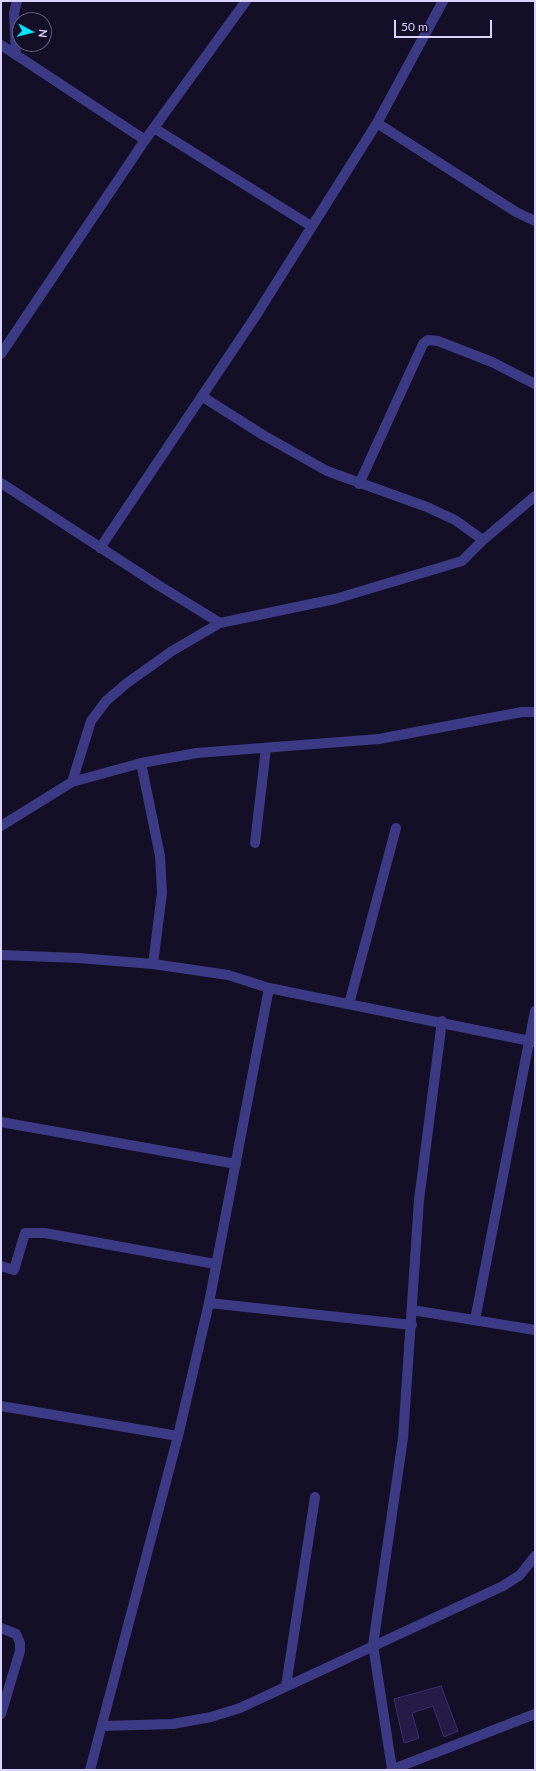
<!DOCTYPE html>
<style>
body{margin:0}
#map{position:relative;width:536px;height:1771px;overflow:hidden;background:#130f26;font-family:Lato,sans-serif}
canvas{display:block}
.frame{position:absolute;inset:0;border:2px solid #d9d4ff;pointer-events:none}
.north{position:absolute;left:12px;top:12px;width:40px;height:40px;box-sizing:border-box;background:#130f26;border:1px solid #625e7d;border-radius:50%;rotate:97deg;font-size:11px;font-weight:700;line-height:16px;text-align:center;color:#d9d4ff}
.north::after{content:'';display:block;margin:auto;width:14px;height:18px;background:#00e5ff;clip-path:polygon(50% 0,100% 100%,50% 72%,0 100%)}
.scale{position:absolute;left:394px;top:20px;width:98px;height:18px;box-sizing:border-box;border:2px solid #d9d4ff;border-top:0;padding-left:5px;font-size:12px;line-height:14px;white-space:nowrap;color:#d9d4ff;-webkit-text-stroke:3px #130f26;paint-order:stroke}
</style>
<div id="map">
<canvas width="536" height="1771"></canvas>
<div class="frame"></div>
<div class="north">N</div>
<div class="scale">50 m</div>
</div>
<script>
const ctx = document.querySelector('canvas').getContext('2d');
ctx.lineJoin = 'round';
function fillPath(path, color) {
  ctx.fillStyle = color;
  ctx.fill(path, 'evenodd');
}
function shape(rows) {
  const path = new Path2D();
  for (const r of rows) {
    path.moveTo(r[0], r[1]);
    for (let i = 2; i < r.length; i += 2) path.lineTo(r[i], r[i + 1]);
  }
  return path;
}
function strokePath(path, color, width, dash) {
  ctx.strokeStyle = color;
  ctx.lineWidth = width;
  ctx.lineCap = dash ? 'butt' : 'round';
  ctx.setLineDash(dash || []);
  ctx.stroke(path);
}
const building = shape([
 [441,1686,458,1731,444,1737,433,1706,412,1713,419,1738,404,1743,394,1699,441,1686]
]);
fillPath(building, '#241b47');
strokePath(building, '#3b2d73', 1);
strokePath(shape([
 [1,45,145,140],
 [16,55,14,13,17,1],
 [377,123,516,212,535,221],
 [154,128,311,226],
 [1,354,145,140,246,1],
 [203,397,263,435,327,471,427,507,455,520,483,540],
 [1,483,158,585,220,623],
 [359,484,423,344,428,340,438,341,492,362,535,384],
 [100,548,255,317,377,123,443,1],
 [141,763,160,856,162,893,153,964],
 [72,782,91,721,106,701,127,683,172,651,220,623,335,599,462,561,483,540,535,496],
 [1,826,72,782,141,763,197,753,379,739,522,712,535,712],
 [255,843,266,748],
 [1,955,78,958,153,964,228,975,269,988,535,1042],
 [349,1004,396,828],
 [1,1122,236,1164],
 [1,1266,14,1270,25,1233,45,1233,215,1264],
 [209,1303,412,1325],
 [412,1310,535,1330],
 [475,1320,535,1011],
 [1,1406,178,1436],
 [1,1628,16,1634,20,1643,20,1651,1,1714],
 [286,1686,315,1497],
 [102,1726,173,1724,211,1717,240,1708,503,1586,520,1575,535,1556],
 [392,1769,373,1645,403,1438,419,1200,442,1021],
 [90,1770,178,1436,209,1303,269,988],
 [391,1770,535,1714]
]), '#3d3a85', 10);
</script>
